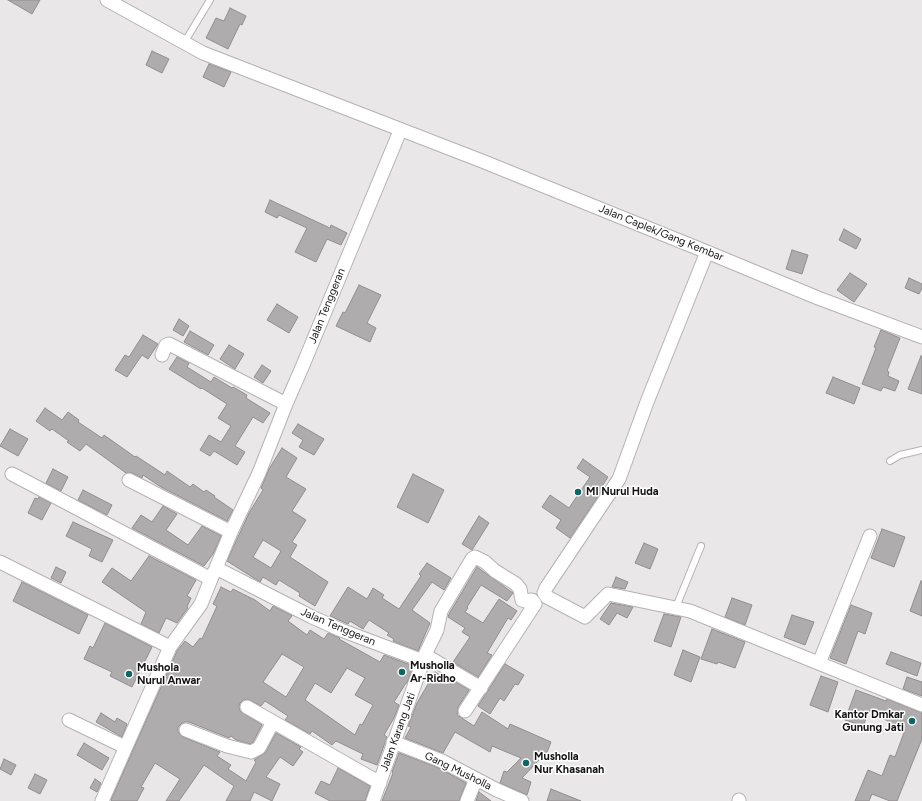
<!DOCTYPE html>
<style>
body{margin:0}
canvas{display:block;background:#eae7e8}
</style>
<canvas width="922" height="801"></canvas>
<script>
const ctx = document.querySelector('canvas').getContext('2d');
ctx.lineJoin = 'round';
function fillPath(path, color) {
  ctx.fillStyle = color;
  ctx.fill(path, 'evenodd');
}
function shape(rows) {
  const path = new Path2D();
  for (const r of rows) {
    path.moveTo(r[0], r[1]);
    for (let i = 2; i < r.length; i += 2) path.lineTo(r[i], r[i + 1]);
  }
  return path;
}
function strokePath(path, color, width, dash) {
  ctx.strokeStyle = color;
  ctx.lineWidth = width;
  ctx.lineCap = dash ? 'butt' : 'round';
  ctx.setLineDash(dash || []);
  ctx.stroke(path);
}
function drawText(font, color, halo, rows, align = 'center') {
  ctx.font = font + ' Figtree,sans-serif';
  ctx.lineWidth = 3;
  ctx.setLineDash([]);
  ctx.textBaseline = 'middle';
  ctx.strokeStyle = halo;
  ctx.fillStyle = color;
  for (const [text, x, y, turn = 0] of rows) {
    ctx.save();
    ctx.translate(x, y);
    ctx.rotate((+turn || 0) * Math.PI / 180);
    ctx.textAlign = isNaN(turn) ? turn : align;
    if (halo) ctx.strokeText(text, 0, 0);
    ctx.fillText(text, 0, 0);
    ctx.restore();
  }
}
const building = shape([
 [8,0,40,0,32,14,8,0],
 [230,8,246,16,242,25,240,24,228,49,206,38,216,18,224,21,230,8],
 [152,51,169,59,162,73,146,65,152,51],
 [209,64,231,72,224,87,203,77,209,64],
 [270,200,330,228,331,225,347,233,341,245,327,239,316,262,295,252,307,228,279,215,277,218,265,212,270,200],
 [844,229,861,239,856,249,839,240,844,229],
 [792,250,808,255,802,274,786,269,792,250],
 [850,273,867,284,854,302,837,290,850,273],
 [909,278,922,284,922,288,919,294,905,288,909,278],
 [359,285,381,295,367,323,376,328,370,342,336,326,343,312,345,313,359,285],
 [277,304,298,317,289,333,267,320,277,304],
 [179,319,189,326,183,336,173,330,179,319],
 [881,330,900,338,887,371,889,372,888,376,899,381,895,391,883,387,881,391,862,384,876,348,874,347,881,330],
 [190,331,214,345,208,355,184,342,190,331],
 [143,335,158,344,148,359,142,355,127,377,115,370,125,355,129,357,143,335],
 [229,345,244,354,235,369,220,359,229,345],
 [921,356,922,356,922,394,908,389,921,356],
 [177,357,189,363,187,367,211,382,214,377,232,388,233,387,247,395,246,398,270,413,263,423,253,417,235,446,245,452,237,465,214,451,210,456,200,450,209,435,221,442,231,426,218,418,227,404,202,388,201,389,169,369,177,357],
 [262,365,271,371,263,383,254,377,262,365],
 [833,377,860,388,854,404,826,393,833,377],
 [45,408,62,420,68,412,79,420,78,422,102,438,104,435,135,457,136,456,165,475,167,471,190,487,193,484,204,492,206,490,215,496,214,497,233,510,227,521,161,487,143,475,142,478,132,473,126,473,86,444,80,451,67,442,69,441,52,429,50,431,36,421,45,408],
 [298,424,324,439,314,455,299,447,303,440,292,433,298,424],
 [10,429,28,439,18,456,0,446,10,429],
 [282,448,297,458,286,477,306,489,292,511,306,520,292,542,297,545,290,557,328,582,315,606,299,596,300,593,279,580,276,585,263,577,260,582,227,561,249,513,263,490,261,488,269,469,282,448],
 [263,540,281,551,271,568,253,557,263,540],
 [583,459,608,477,601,488,603,489,570,538,556,528,561,520,542,507,550,495,569,508,590,477,577,468,583,459],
 [53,469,68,477,61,491,46,483,53,469],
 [413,474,444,490,428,523,397,507,413,474],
 [83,490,112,505,107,515,78,500,83,490],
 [39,497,51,503,42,520,28,513,35,498,38,499,39,497],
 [163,506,177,514,166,530,188,545,202,526,221,536,213,554,204,566,132,528,141,515,152,522,163,506],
 [479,516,489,523,472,550,462,544,479,516],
 [73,522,113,540,102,562,89,556,92,549,66,536,73,522],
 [882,529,905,537,894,567,871,558,882,529],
 [644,543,658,549,650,569,635,563,644,543],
 [149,556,196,580,187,596,191,598,187,607,188,608,177,623,166,618,159,633,141,624,146,612,102,582,112,568,131,581,149,556],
 [427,563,451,578,444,590,432,582,412,610,430,623,418,651,393,641,394,639,387,635,389,633,369,620,363,629,350,621,348,624,330,616,348,587,367,599,373,588,384,595,382,598,399,609,421,576,419,574,427,563],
 [56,567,66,572,61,583,51,578,56,567],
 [477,567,513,593,507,601,481,585,467,607,468,608,465,612,483,623,499,599,517,611,511,620,508,618,487,653,492,655,478,677,453,662,470,637,462,632,465,628,448,617,449,614,477,567],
 [616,577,628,582,625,589,612,587,616,577],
 [921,581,922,581,922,616,910,611,921,581],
 [22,582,88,615,79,634,13,601,22,582],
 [221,587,231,592,233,589,255,600,270,611,273,606,291,615,292,616,288,621,307,635,310,630,324,639,328,633,340,638,339,639,380,662,384,655,411,665,409,668,412,670,407,683,406,683,394,702,399,705,394,718,384,735,387,737,377,765,361,759,363,754,336,741,332,745,312,731,310,734,285,720,288,716,265,701,261,706,247,699,243,700,240,703,239,707,240,711,262,725,253,742,250,744,236,740,231,736,229,738,189,722,184,722,181,724,178,727,178,732,183,737,220,752,217,756,231,765,228,769,246,781,256,762,254,760,266,752,276,733,301,747,299,749,303,752,293,766,280,757,266,777,280,784,272,801,254,792,250,801,226,801,234,786,204,765,179,801,166,801,180,779,155,763,141,787,144,788,137,801,112,801,111,800,177,651,185,641,193,647,200,638,202,639,217,606,213,604,221,587],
 [282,654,304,667,286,697,263,682,282,654],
 [347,668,365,678,355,695,373,705,362,725,360,724,355,735,305,700,315,683,331,693,347,668],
 [732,598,752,605,745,625,725,617,732,598],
 [611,603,633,607,627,618,617,613,609,625,600,619,611,603],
 [851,605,872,613,865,634,858,631,846,664,830,658,851,605],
 [664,614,681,617,671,647,654,641,664,614],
 [792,615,814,622,805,645,784,637,792,615],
 [105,623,152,647,132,687,110,676,112,672,84,659,90,646,93,648,105,623],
 [712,629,745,642,735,668,718,662,717,664,701,659,712,629],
 [683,650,700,657,691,682,674,675,683,650],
 [891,652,921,663,917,676,886,664,891,652],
 [505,664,524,675,518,685,515,684,504,701,500,698,490,714,478,706,505,664],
 [435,672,444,677,445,676,469,690,458,707,457,715,474,726,482,712,508,729,510,724,551,742,544,760,541,758,522,778,531,782,527,795,500,783,504,771,507,772,521,758,492,746,490,752,455,732,443,753,405,738,411,727,408,726,417,703,435,672],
 [821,676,838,682,828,712,810,705,821,676],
 [907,677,922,682,922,696,903,689,907,677],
 [856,690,886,701,887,699,922,713,922,739,897,801,890,801,872,794,869,801,855,801,868,770,882,776,890,755,895,757,905,730,869,711,863,726,845,720,856,690],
 [101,713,115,722,117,718,127,724,122,737,96,722,101,713],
 [84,743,109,758,102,770,77,755,84,743],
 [399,753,439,768,466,783,459,801,382,801,393,773,392,772,399,753],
 [4,759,16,765,11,775,0,769,4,759],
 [338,768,370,786,365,801,330,801,315,793,321,781,330,785,338,768],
 [35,774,47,780,40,794,28,788,35,774],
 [95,779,101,783,97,792,90,788,95,779],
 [551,789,581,801,547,801,551,789],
 [479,792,491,801,476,801,479,792]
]);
fillPath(building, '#afacad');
strokePath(building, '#928e90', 1);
const lane = shape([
 [184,43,210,0],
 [890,461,900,455,922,450],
 [676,607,701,546]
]);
const street = shape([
 [107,0,203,53,482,161,707,252,818,298,922,337],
 [400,131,303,365,286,404,259,473,231,532,216,568,312,617,341,630,418,659,421,663],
 [707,252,647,402,619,479,546,588,544,593,547,597,585,617,608,594,690,611,922,705],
 [162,355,166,345,169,344,286,404],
 [12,474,211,579,214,572],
 [129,480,231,532],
 [0,562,170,647,201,604,211,579],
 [425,655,481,688],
 [819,663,870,536],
 [247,707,380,783],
 [69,720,125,747],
 [186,730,227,746,251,752,259,748,273,722],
 [393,742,442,761,497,790,522,801],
 [102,801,170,647],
 [373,801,421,667,421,663,437,630,441,611,472,559,475,557,485,562,495,571,516,584,520,589,522,600,525,601,532,600,535,604,465,711],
 [467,801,476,779],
 [739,801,739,800]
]);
strokePath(lane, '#b6b2b4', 8);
strokePath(street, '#b6b2b4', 15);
strokePath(lane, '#fff', 6);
strokePath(street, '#fff', 13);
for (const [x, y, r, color] of [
 [578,492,4,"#126364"],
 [402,672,4,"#126364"],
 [129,674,4,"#126364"],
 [912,721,4,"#126364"],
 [526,763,4,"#126364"]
]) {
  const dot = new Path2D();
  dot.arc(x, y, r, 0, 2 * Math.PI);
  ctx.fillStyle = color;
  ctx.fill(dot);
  strokePath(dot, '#fff', 1.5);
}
drawText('11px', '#141314', '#fff', [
 ["Jalan Caplek/Gang Kembar",661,233,22],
 ["Jalan Tenggeran",327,306,-68],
 ["Jalan Tenggeran",338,627,23],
 ["Jalan Karang Jati",398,732,-70],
 ["Gang Musholla",458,771,26]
]);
drawText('bold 11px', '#141314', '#fff', [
 ["MI Nurul Huda",586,492],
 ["Musholla",410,666],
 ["Ar-Ridho",410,679],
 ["Mushola",137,668],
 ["Nurul Anwar",137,681],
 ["Kantor Dmkar",904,715,"right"],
 ["Gunung Jati",904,728,"right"],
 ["Musholla",534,757],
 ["Nur Khasanah",534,770]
], 'left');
</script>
